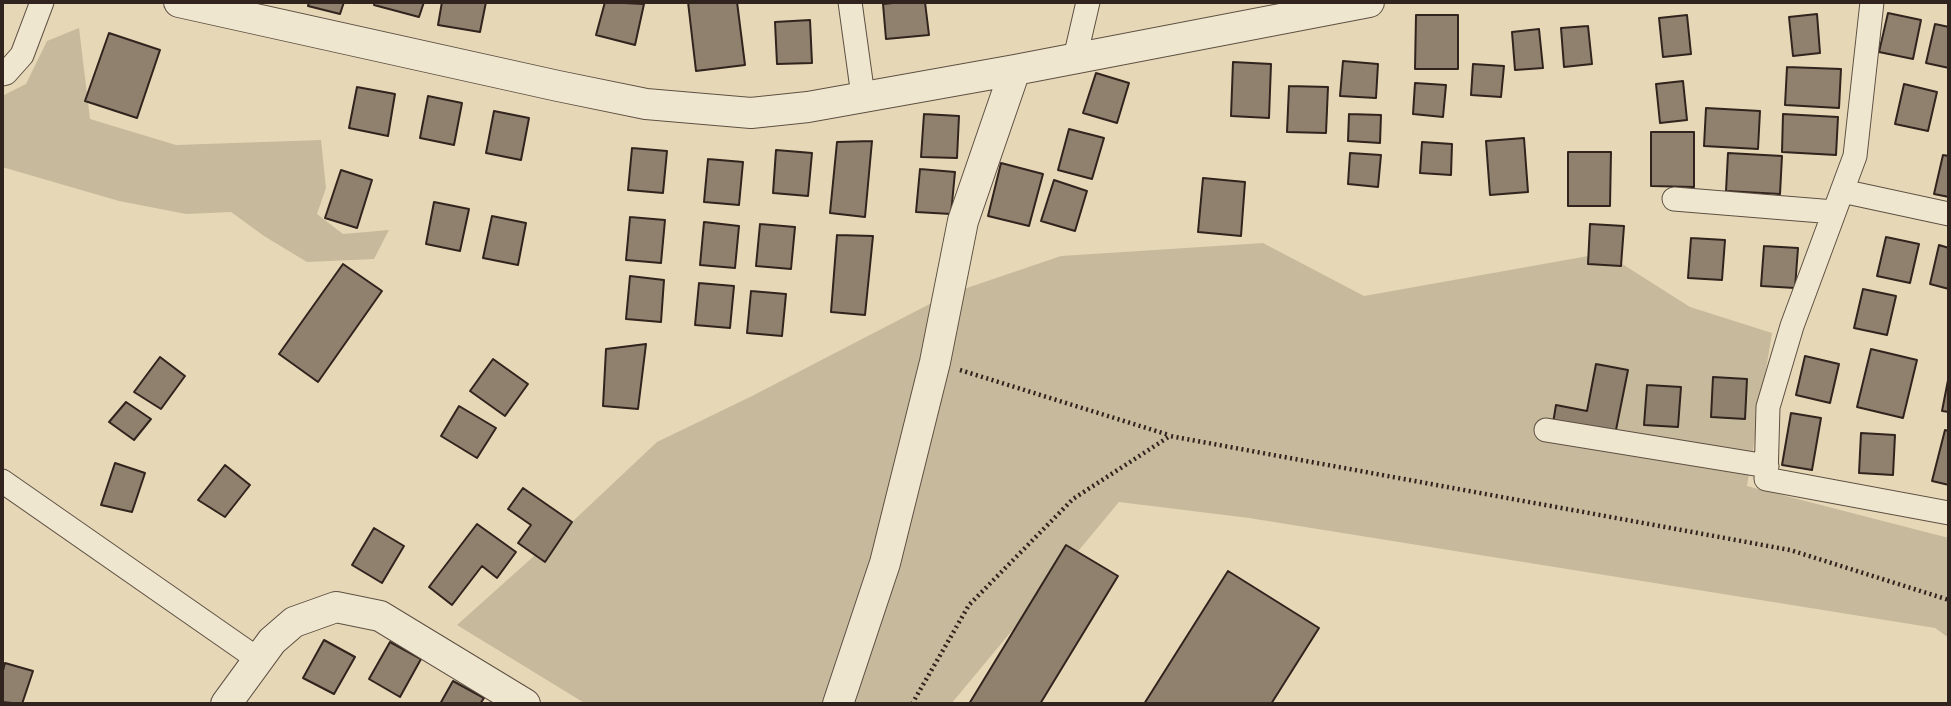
<!DOCTYPE html>
<style>
body{margin:0}
#map{position:relative;width:1951px;height:706px;overflow:hidden;background:#e6d8b6;font-family:"EB Garamond",serif}
canvas{display:block}
.frame{position:absolute;inset:0;border:4px solid #31231d;pointer-events:none}
</style>
<div id="map">
<canvas width="1951" height="706"></canvas>
<div class="frame"></div>
</div>
<script>
const ctx = document.querySelector('canvas').getContext('2d');
ctx.lineJoin = 'round';
function fillPath(path, color) {
  ctx.fillStyle = color;
  ctx.fill(path, 'evenodd');
}
function shape(rows) {
  const path = new Path2D();
  for (const r of rows) {
    path.moveTo(r[0], r[1]);
    for (let i = 2; i < r.length; i += 2) path.lineTo(r[i], r[i + 1]);
  }
  return path;
}
function strokePath(path, color, width, dash) {
  ctx.strokeStyle = color;
  ctx.lineWidth = width;
  ctx.lineCap = dash ? 'butt' : 'round';
  ctx.setLineDash(dash || []);
  ctx.stroke(path);
}
fillPath(shape([
 [79,28,90,119,176,145,321,140,326,188,317,214,343,234,389,230,374,259,307,262,264,236,231,212,186,214,119,201,2,167,2,96,26,84,47,41],
 [1263,243,1364,296,1605,253,1690,307,1772,333,1747,486,1949,538,1949,638,1935,628,1249,518,1119,502,951,704,586,704,457,625,572,522,657,442,752,396,949,294,1061,256]
]), '#c7b99c');
const building = shape([
 [309,2,344,2,340,14,308,6,309,2],
 [375,2,424,2,419,17,374,5,375,2],
 [442,2,486,2,480,32,438,25,442,2],
 [605,2,644,4,635,45,596,35,605,2],
 [688,2,737,2,745,65,696,71,688,2],
 [902,2,925,2,929,35,886,39,883,4,902,2],
 [1888,13,1921,20,1913,59,1879,52,1888,13],
 [1817,14,1820,53,1793,56,1789,17,1817,14],
 [1416,15,1458,15,1458,69,1415,69,1416,15],
 [1687,15,1691,54,1663,57,1659,18,1687,15],
 [810,20,812,63,777,64,775,22,810,20],
 [1935,24,1949,27,1949,68,1926,63,1935,24],
 [1588,26,1592,64,1564,67,1561,28,1588,26],
 [1539,29,1543,68,1515,70,1512,32,1539,29],
 [109,33,160,50,137,118,85,101,109,33],
 [1343,61,1378,64,1376,98,1340,96,1343,61],
 [1233,62,1271,64,1269,118,1231,116,1233,62],
 [1473,64,1504,66,1501,97,1471,95,1473,64],
 [1787,67,1841,69,1839,108,1785,105,1787,67],
 [1096,73,1129,83,1117,123,1083,113,1096,73],
 [1683,81,1687,120,1660,123,1656,84,1683,81],
 [1415,83,1446,85,1443,117,1413,114,1415,83],
 [1904,84,1937,92,1928,131,1895,124,1904,84],
 [1289,86,1328,87,1326,133,1287,132,1289,86],
 [357,87,395,94,388,136,349,128,357,87],
 [428,96,462,103,454,145,420,138,428,96],
 [1706,108,1760,111,1758,149,1704,146,1706,108],
 [494,111,529,118,521,160,486,153,494,111],
 [924,114,959,116,957,158,921,157,924,114],
 [1349,114,1381,115,1380,143,1348,141,1349,114],
 [1783,114,1838,117,1836,155,1782,152,1783,114],
 [1069,129,1104,138,1092,179,1058,170,1069,129],
 [1651,132,1694,132,1694,187,1651,186,1651,132],
 [1524,138,1528,192,1490,195,1486,141,1524,138],
 [872,141,865,217,830,213,837,142,872,141],
 [1422,142,1452,144,1451,175,1420,173,1422,142],
 [632,148,667,151,663,193,628,190,632,148],
 [776,150,812,153,808,196,773,193,776,150],
 [1568,152,1611,152,1610,206,1568,206,1568,152],
 [1350,153,1381,155,1378,187,1348,184,1350,153],
 [1728,153,1782,156,1780,194,1726,191,1728,153],
 [1943,155,1949,156,1949,197,1934,194,1943,155],
 [708,159,743,162,739,205,704,202,708,159],
 [1001,163,1043,174,1029,226,988,216,1001,163],
 [920,169,955,172,951,214,916,212,920,169],
 [341,170,372,180,357,228,325,218,341,170],
 [1203,178,1245,182,1241,236,1198,232,1203,178],
 [1054,180,1087,191,1075,231,1041,221,1054,180],
 [434,202,469,209,460,251,426,244,434,202],
 [492,216,526,223,518,265,483,258,492,216],
 [630,217,665,220,661,263,626,260,630,217],
 [704,222,739,226,735,268,700,265,704,222],
 [760,224,795,227,791,269,756,266,760,224],
 [1590,224,1624,226,1621,266,1588,264,1590,224],
 [837,235,873,236,865,315,831,312,837,235],
 [1886,237,1919,244,1910,283,1877,276,1886,237],
 [1691,238,1725,240,1722,280,1688,278,1691,238],
 [1939,245,1949,248,1949,289,1930,284,1939,245],
 [1764,246,1798,248,1795,288,1761,286,1764,246],
 [343,264,382,291,318,382,279,354,343,264],
 [630,276,664,280,661,322,626,319,630,276],
 [699,283,734,286,730,328,695,325,699,283],
 [1863,289,1896,296,1887,335,1854,328,1863,289],
 [751,291,786,294,782,336,747,333,751,291],
 [646,344,638,409,603,406,606,349,646,344],
 [1871,349,1917,360,1903,418,1857,407,1871,349],
 [1805,356,1839,364,1830,403,1796,395,1805,356],
 [160,357,185,376,161,409,134,392,160,357],
 [493,359,528,384,505,416,470,391,493,359],
 [1596,364,1628,370,1615,435,1553,423,1556,405,1587,411,1596,364],
 [1949,375,1949,412,1942,411,1949,375],
 [1713,377,1747,379,1745,419,1711,417,1713,377],
 [1647,385,1681,387,1678,427,1644,425,1647,385],
 [126,402,151,419,134,440,109,422,126,402],
 [459,406,496,428,477,458,441,436,459,406],
 [1791,413,1821,418,1812,470,1782,465,1791,413],
 [1945,430,1949,431,1949,485,1932,481,1945,430],
 [1861,433,1895,435,1893,475,1859,473,1861,433],
 [115,463,145,473,132,512,101,505,115,463],
 [225,465,250,485,225,517,198,500,225,465],
 [523,488,572,522,545,562,518,543,531,525,508,509,523,488],
 [477,524,516,552,497,578,482,566,452,605,429,587,477,524],
 [374,528,404,546,382,583,352,565,374,528],
 [1066,545,1118,576,1040,704,969,704,1066,545],
 [1228,571,1319,628,1271,704,1144,704,1228,571],
 [324,640,355,657,334,694,303,678,324,640],
 [390,642,421,659,400,697,369,679,390,642],
 [5,663,33,671,22,704,2,702,2,674,5,663],
 [453,681,484,698,480,704,440,704,453,681]
]);
fillPath(building, '#8f816d');
strokePath(building, '#31231d', 2);
const minor = shape([
 [850,2,863,96],
 [1872,2,1855,156,1792,326,1768,407,1766,479,1949,513],
 [1075,58,1088,2],
 [2,74,6,73,22,55,42,2],
 [1842,191,1949,214],
 [1674,199,1834,212],
 [1546,430,1767,466],
 [2,481,259,660]
]);
const tertiary = shape([
 [179,2,558,86,646,104,751,113,808,107,1015,70,1369,2],
 [226,704,272,641,294,622,336,607,380,616,525,704],
 [838,704,885,563,935,362,963,221,1015,70]
]);
strokePath(minor, '#5e5043', 25);
strokePath(tertiary, '#5e5043', 32);
strokePath(shape([
 [960,370,1169,435],
 [912,704,969,605,1073,499,1170,436,1790,550,1949,600]
]), '#31231d', 4.5, [2, 3.5]);
strokePath(minor, '#efe6d0', 23);
strokePath(tertiary, '#efe6d0', 30);
</script>
